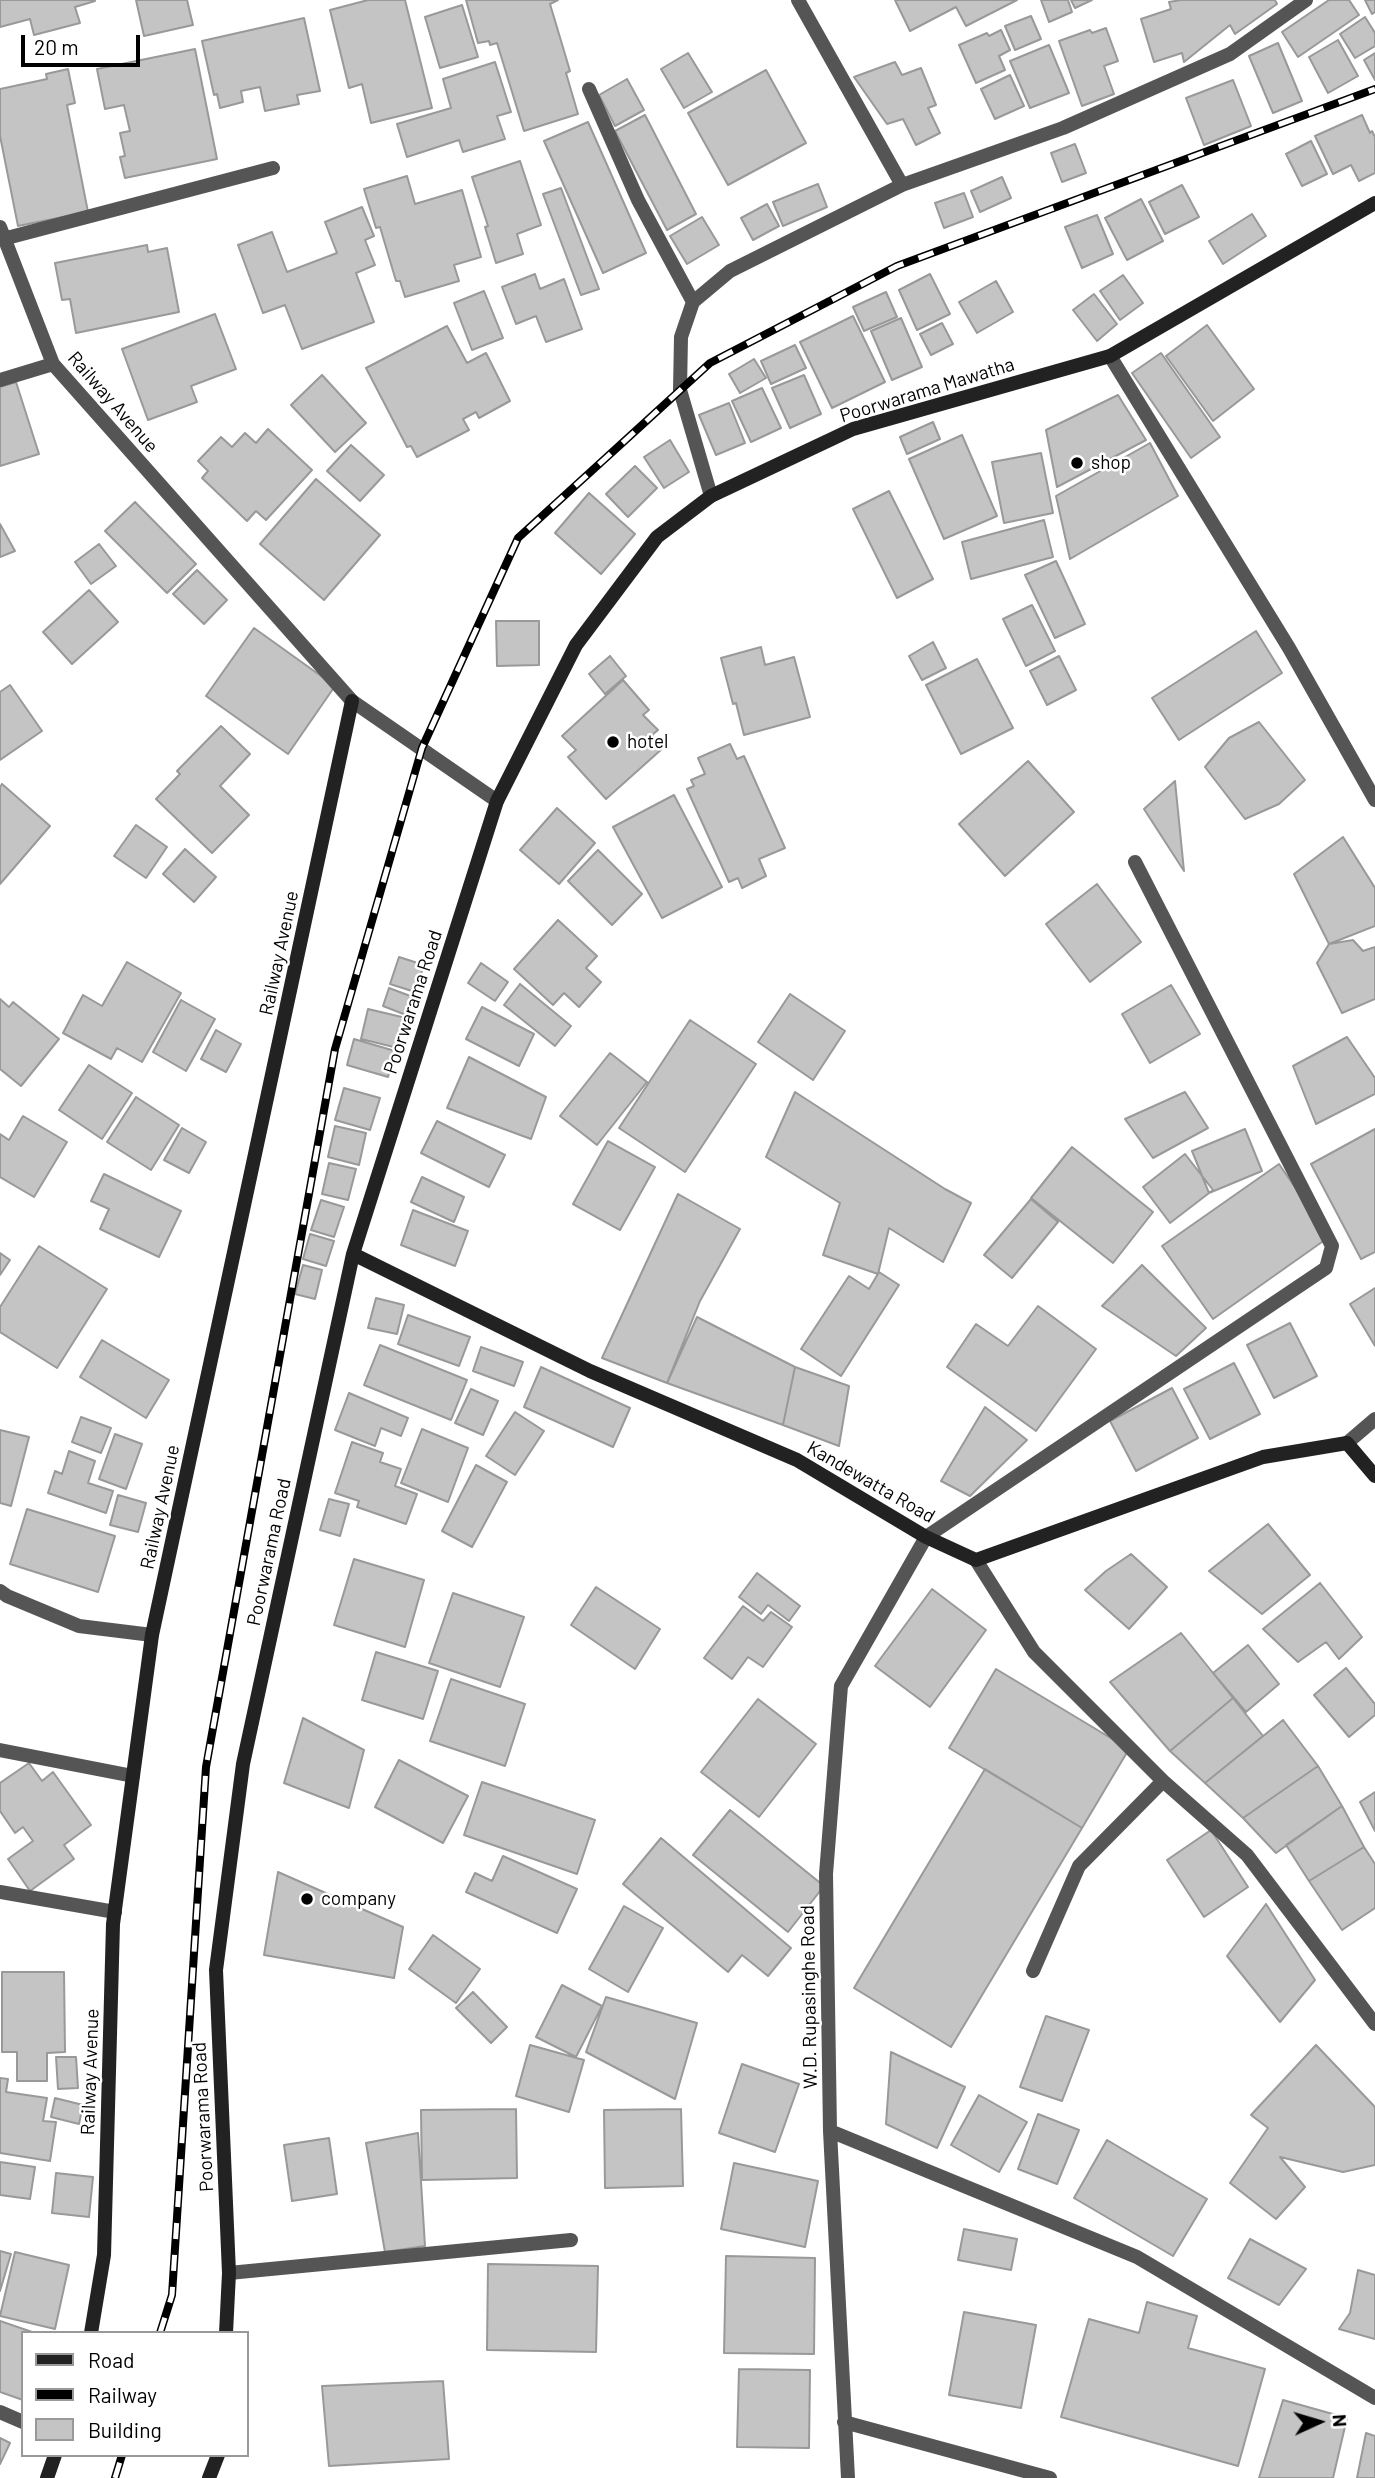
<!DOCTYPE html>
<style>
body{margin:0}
#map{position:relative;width:1375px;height:2478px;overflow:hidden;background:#fff;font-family:Barlow,sans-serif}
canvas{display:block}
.legend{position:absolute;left:21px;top:2331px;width:228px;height:126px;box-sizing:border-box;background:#fff;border:2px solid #999;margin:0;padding:9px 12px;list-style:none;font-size:21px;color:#000}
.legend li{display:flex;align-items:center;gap:14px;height:35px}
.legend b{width:35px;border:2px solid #999}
.north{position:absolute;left:1284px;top:2387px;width:70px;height:70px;-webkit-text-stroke:5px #fff;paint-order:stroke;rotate:86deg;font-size:19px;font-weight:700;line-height:28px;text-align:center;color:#000}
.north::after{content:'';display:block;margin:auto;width:24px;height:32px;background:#000;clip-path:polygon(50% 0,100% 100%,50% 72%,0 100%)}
.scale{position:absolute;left:21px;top:35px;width:119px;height:32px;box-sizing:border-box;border:4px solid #000;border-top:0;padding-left:9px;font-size:21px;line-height:24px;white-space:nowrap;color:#000;-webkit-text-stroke:5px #fff;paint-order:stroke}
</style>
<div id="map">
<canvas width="1375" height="2478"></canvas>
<ul class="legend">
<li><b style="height:9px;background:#222"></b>Road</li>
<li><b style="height:9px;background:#000"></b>Railway</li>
<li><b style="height:19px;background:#c4c4c4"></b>Building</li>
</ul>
<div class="north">N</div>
<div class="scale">20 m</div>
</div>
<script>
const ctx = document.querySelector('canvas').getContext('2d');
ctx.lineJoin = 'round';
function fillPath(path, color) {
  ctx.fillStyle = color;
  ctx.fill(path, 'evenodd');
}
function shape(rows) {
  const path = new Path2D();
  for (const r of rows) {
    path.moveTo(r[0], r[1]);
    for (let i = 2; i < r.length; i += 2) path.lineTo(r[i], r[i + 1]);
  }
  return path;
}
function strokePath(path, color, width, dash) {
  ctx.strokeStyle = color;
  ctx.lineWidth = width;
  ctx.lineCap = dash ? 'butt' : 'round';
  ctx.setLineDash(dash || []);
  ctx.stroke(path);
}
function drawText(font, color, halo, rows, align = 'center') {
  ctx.font = font + ' Barlow,sans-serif';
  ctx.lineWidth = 5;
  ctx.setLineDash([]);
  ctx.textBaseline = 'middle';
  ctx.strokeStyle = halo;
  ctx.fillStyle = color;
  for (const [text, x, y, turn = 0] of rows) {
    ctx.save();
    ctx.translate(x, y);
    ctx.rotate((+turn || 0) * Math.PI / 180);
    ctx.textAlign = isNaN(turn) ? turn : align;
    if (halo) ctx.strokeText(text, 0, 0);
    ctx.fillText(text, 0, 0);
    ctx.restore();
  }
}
const building = shape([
 [0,0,95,0,95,1,75,7,80,23,34,35,30,19,0,27,0,0],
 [136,0,187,0,193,25,144,36,136,0],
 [368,0,405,0,432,108,371,123,362,84,349,88,330,10,368,0],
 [466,0,558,0,550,4,570,71,566,73,578,114,524,131,497,43,490,45,489,41,478,43,466,0],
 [895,0,1017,0,966,26,956,7,910,31,895,0],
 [1041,0,1068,0,1072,12,1049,22,1041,0],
 [1071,0,1092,0,1075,8,1071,0],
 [1181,0,1275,0,1277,4,1235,34,1230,25,1184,62,1182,53,1154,62,1141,19,1171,9,1169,2,1181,0],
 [1329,0,1349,0,1359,15,1298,57,1282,32,1329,0],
 [1365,0,1375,0,1375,12,1372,14,1365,0],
 [462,5,478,57,440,68,425,17,462,5],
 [1031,16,1041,39,1015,50,1005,26,1031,16],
 [1365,17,1375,33,1375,46,1355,58,1340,34,1365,17],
 [304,18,320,91,297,95,299,104,265,111,260,87,241,91,243,102,220,108,217,94,214,95,202,41,304,18],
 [1106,28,1118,61,1104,66,1114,94,1082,106,1059,41,1090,30,1092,33,1106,28],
 [1001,30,1010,50,999,56,1005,70,976,83,959,45,987,33,989,36,1001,30],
 [1338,40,1358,76,1328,93,1309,57,1338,40],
 [1278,43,1302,101,1273,113,1249,56,1278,43],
 [1049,45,1069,93,1030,108,1010,61,1049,45],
 [195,49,217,159,125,178,120,157,125,156,120,133,130,131,124,105,105,109,97,69,195,49],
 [688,53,712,92,684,108,661,69,688,53],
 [1375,53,1375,80,1364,60,1375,53],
 [495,62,511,112,497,116,505,139,463,152,459,140,407,157,397,124,451,108,443,79,495,62],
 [895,62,902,75,921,68,936,105,928,108,940,133,916,145,903,119,887,124,854,77,895,62],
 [68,69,75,103,67,105,88,212,18,226,0,136,0,89,47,79,46,74,68,69],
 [766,70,806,143,728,185,688,113,766,70],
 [1010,75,1024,106,995,119,981,89,1010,75],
 [627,79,644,110,615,126,599,95,627,79],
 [1233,80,1251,126,1204,145,1186,98,1233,80],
 [645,115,696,214,667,230,615,131,645,115],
 [1362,115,1370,133,1372,131,1375,137,1375,173,1359,181,1351,165,1333,174,1315,136,1362,115],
 [588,122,646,253,603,273,544,141,588,122],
 [1311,141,1327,174,1302,186,1286,154,1311,141],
 [1075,144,1086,173,1062,182,1051,153,1075,144],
 [520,161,541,225,517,234,523,254,496,263,485,227,488,226,472,177,520,161],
 [407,176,415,204,462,190,481,257,454,265,459,281,405,297,400,281,396,281,380,227,376,228,364,189,407,176],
 [1002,177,1011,198,980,212,971,191,1002,177],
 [818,184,827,207,783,226,773,202,818,184],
 [1182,185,1199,217,1165,234,1149,202,1182,185],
 [561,188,599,289,581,295,543,194,561,188],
 [964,193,973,217,944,228,935,203,964,193],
 [1141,199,1163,241,1127,260,1105,218,1141,199],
 [767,204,779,226,753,240,741,218,767,204],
 [362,207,374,236,365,240,375,265,356,273,374,322,302,349,285,305,263,313,238,245,272,232,287,272,337,253,325,222,362,207],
 [1252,214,1266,236,1223,264,1209,241,1252,214],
 [1097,215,1113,254,1082,268,1065,227,1097,215],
 [702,217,719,245,687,264,670,236,702,217],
 [147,245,148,252,167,248,179,312,76,333,70,299,62,300,55,263,147,245],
 [535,274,540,289,564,279,582,329,546,342,536,316,516,324,502,287,535,274],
 [930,274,950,314,917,330,899,290,930,274],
 [1123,275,1143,303,1120,320,1100,291,1123,275],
 [996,281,1013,312,977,333,959,302,996,281],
 [484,291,503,338,472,350,454,303,484,291],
 [886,292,897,317,864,331,853,307,886,292],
 [1094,294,1117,324,1097,341,1073,310,1094,294],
 [215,314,236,369,191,386,197,402,148,420,122,349,215,314],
 [853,316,885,382,832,408,800,342,853,316],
 [901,318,922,367,892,380,871,331,901,318],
 [942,323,953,344,931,355,920,334,942,323],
 [1207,325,1254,389,1213,421,1166,356,1207,325],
 [447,326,467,363,486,353,510,401,479,418,476,412,463,419,469,430,417,457,411,446,407,447,366,368,447,326],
 [795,345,806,368,771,384,761,361,795,345],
 [1161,353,1220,437,1191,458,1132,373,1161,353],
 [754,359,766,378,740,393,729,374,754,359],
 [322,375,366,423,335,452,291,405,322,375],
 [804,375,821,414,790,428,772,388,804,375],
 [16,382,39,454,0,466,0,387,16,382],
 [762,388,781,428,751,442,732,401,762,388],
 [1118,395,1146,440,1057,487,1046,430,1118,395],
 [729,403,745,443,716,455,699,415,729,403],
 [933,422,940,439,907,454,900,437,933,422],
 [268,429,312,470,266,520,256,511,247,521,202,478,208,471,198,461,221,437,232,447,245,433,256,443,268,429],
 [962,435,997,516,944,539,909,459,962,435],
 [670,440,689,472,664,488,644,457,670,440],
 [1150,443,1178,496,1070,559,1056,496,1150,443],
 [351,445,384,475,360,501,327,471,351,445],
 [1041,453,1053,513,1004,523,992,462,1041,453],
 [635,466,657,488,628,517,606,494,635,466],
 [316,479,380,535,324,600,260,544,316,479],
 [889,491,933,579,897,598,853,509,889,491],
 [589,493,635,534,601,574,555,533,589,493],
 [135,502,196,564,167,593,105,531,135,502],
 [1044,520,1053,557,971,579,962,542,1044,520],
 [0,524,15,551,0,557,0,524],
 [99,544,116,566,91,584,75,562,99,544],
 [1056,561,1085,624,1055,638,1025,575,1056,561],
 [197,570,227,600,204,624,173,594,197,570],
 [89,590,118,622,72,664,43,632,89,590],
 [1032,605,1055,651,1026,666,1003,619,1032,605],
 [496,621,539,621,539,665,497,666,496,621],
 [254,628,335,686,288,754,206,696,254,628],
 [1256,631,1282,673,1179,740,1152,698,1256,631],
 [933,642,946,668,922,680,909,656,933,642],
 [761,647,765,665,794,657,810,717,744,735,736,703,733,704,721,658,761,647],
 [610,656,626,676,605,694,589,674,610,656],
 [1059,656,1076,690,1047,705,1030,671,1059,656],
 [977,659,1013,728,961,754,926,685,977,659],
 [623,680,649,710,643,715,658,730,652,735,663,748,606,799,568,757,576,750,562,736,623,680],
 [10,685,42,731,0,760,0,692,10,685],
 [1259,722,1305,780,1279,804,1245,819,1205,767,1229,738,1259,722],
 [221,726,250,754,220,786,249,815,212,853,156,799,180,774,177,771,221,726],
 [730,744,737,759,744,756,785,848,759,859,766,876,742,888,738,878,729,882,687,789,694,786,691,780,705,774,698,758,730,744],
 [1028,761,1074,812,1005,876,959,824,1028,761],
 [1175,781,1184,871,1144,809,1175,781],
 [2,784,50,826,0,884,0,787,2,784],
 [674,795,722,887,662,918,613,827,674,795],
 [557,808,595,843,559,884,520,850,557,808],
 [136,825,167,847,146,878,114,856,136,825],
 [1343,837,1375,888,1375,926,1329,944,1294,874,1343,837],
 [185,849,216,877,194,902,163,874,185,849],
 [598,850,642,894,612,925,568,881,598,850],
 [1097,884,1141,942,1090,982,1046,924,1097,884],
 [558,920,597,956,586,968,601,982,579,1007,564,993,553,1005,514,969,558,920],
 [1353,940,1363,951,1375,947,1375,999,1342,1013,1317,963,1329,944,1353,940],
 [399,957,424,965,415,992,390,984,399,957],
 [127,962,181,993,142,1062,117,1048,111,1059,63,1033,83,995,102,1006,127,962],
 [481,963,508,982,495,1001,468,983,481,963],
 [520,984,571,1026,555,1046,504,1005,520,984],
 [1171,985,1200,1034,1150,1063,1122,1014,1171,985],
 [389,988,413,997,406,1015,383,1006,389,988],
 [790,994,845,1031,813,1080,758,1042,790,994],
 [0,999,9,1007,13,1002,59,1039,21,1086,0,1069,0,999],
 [181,1000,215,1019,186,1071,153,1052,181,1000],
 [482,1007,534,1034,519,1066,466,1039,482,1007],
 [368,1009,406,1018,398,1048,361,1039,368,1009],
 [690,1020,756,1064,685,1172,619,1128,690,1020],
 [216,1030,241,1044,226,1072,201,1059,216,1030],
 [1347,1037,1375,1078,1375,1094,1316,1124,1293,1066,1347,1037],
 [354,1039,395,1051,388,1077,347,1065,354,1039],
 [610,1053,647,1082,597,1145,560,1116,610,1053],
 [469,1057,546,1097,531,1139,447,1108,469,1057],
 [89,1065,132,1093,102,1139,59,1110,89,1065],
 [344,1088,380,1098,370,1130,335,1120,344,1088],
 [795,1092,945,1189,971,1203,943,1262,889,1228,878,1274,823,1255,840,1203,766,1157,795,1092],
 [1185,1092,1208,1128,1153,1158,1125,1119,1185,1092],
 [136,1097,179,1125,151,1170,107,1142,136,1097],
 [23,1116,67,1142,34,1197,0,1177,0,1134,9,1140,23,1116],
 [437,1121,505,1155,489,1187,421,1153,437,1121],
 [335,1126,366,1133,359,1165,328,1157,335,1126],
 [182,1128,206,1142,189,1173,164,1160,182,1128],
 [1245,1129,1262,1171,1209,1193,1192,1151,1245,1129],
 [1375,1129,1375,1252,1361,1259,1311,1164,1375,1129],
 [608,1141,655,1167,620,1230,573,1204,608,1141],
 [1072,1147,1153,1212,1113,1263,1031,1198,1072,1147],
 [1185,1154,1213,1190,1170,1223,1143,1187,1185,1154],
 [329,1163,356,1169,348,1200,322,1194,329,1163],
 [1279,1164,1329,1237,1213,1319,1162,1246,1279,1164],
 [104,1174,181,1211,159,1257,100,1229,109,1209,91,1201,104,1174],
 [422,1177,464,1197,454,1222,411,1202,422,1177],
 [678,1194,740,1229,700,1301,667,1383,602,1358,678,1194],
 [1031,1199,1058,1222,1012,1278,984,1255,1031,1199],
 [321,1200,344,1207,334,1237,311,1230,321,1200],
 [413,1210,468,1231,455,1266,401,1245,413,1210],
 [310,1234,334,1241,326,1266,303,1259,310,1234],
 [39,1246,107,1289,57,1368,0,1332,0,1307,39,1246],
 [0,1253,10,1260,0,1275,0,1253],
 [303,1265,322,1270,315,1299,295,1294,303,1265],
 [1142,1265,1206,1328,1176,1356,1102,1306,1142,1265],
 [879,1272,899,1285,841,1376,801,1349,849,1276,869,1289,879,1272],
 [1375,1288,1375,1346,1350,1304,1375,1288],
 [376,1298,404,1305,397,1334,368,1328,376,1298],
 [1038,1306,1096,1349,1036,1431,947,1367,976,1324,1008,1346,1038,1306],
 [408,1315,470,1337,459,1366,398,1344,408,1315],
 [697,1317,795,1367,783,1425,667,1383,697,1317],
 [1290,1323,1317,1376,1274,1398,1247,1345,1290,1323],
 [102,1340,169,1380,146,1418,80,1377,102,1340],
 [380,1345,467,1380,451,1420,364,1385,380,1345],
 [481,1347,523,1362,514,1386,473,1371,481,1347],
 [1234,1363,1260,1414,1210,1439,1184,1389,1234,1363],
 [541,1367,630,1408,613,1447,524,1407,541,1367],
 [795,1367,849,1386,839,1446,783,1425,795,1367],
 [1172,1388,1198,1438,1136,1471,1110,1421,1172,1388],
 [471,1389,498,1401,483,1435,455,1423,471,1389],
 [349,1393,408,1418,401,1436,381,1428,375,1446,335,1430,349,1393],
 [985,1407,1027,1440,970,1496,941,1481,985,1407],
 [515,1412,544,1431,515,1475,486,1456,515,1412],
 [81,1417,111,1428,101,1453,72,1442,81,1417],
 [422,1429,468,1448,448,1502,401,1483,422,1429],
 [0,1430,29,1437,11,1506,0,1503,0,1430],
 [115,1434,142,1444,126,1489,99,1479,115,1434],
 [352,1442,383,1453,380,1462,401,1469,395,1486,417,1494,406,1524,357,1507,359,1501,335,1493,352,1442],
 [69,1451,95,1461,88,1483,113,1491,106,1513,48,1493,55,1471,62,1474,69,1451],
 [476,1465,507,1482,472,1547,442,1531,476,1465],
 [118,1495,146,1503,138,1532,110,1525,118,1495],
 [329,1499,349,1504,340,1536,320,1530,329,1499],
 [27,1509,115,1536,98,1592,10,1564,27,1509],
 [1268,1524,1310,1575,1262,1614,1209,1571,1268,1524],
 [1131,1554,1167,1587,1129,1629,1085,1590,1106,1571,1131,1554],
 [354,1559,424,1580,405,1647,334,1625,354,1559],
 [757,1573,800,1606,789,1621,768,1605,761,1614,739,1597,757,1573],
 [1320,1583,1362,1637,1339,1659,1326,1642,1298,1662,1263,1629,1320,1583],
 [596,1587,660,1629,635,1669,571,1625,596,1587],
 [932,1589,986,1630,930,1707,875,1666,932,1589],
 [453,1593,524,1617,500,1687,429,1663,453,1593],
 [743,1606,763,1621,771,1612,792,1627,763,1667,748,1657,732,1679,704,1658,743,1606],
 [1181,1633,1233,1698,1170,1751,1110,1682,1181,1633],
 [1248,1645,1279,1684,1246,1712,1213,1673,1248,1645],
 [376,1652,438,1671,423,1719,362,1700,376,1652],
 [1346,1668,1375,1704,1375,1715,1349,1737,1314,1695,1346,1668],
 [996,1669,1129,1749,1082,1828,949,1748,996,1669],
 [451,1679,525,1704,505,1766,430,1741,451,1679],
 [1233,1698,1263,1736,1205,1783,1170,1751,1233,1698],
 [758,1699,816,1744,759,1817,701,1772,758,1699],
 [303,1718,364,1750,349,1808,284,1783,303,1718],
 [1283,1720,1318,1766,1243,1818,1205,1783,1283,1720],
 [399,1760,468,1796,443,1843,375,1807,399,1760],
 [29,1763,42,1781,53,1772,91,1825,64,1845,74,1859,30,1891,8,1859,33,1841,23,1827,15,1833,0,1811,0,1783,29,1763],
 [1318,1766,1342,1806,1276,1853,1243,1818,1318,1766],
 [985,1769,1082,1828,951,2047,854,1988,985,1769],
 [482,1782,595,1820,577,1874,464,1835,482,1782],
 [1375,1792,1375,1831,1360,1802,1375,1792],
 [1342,1806,1364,1847,1309,1881,1286,1845,1342,1806],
 [730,1810,824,1886,788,1932,693,1855,730,1810],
 [1211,1830,1248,1887,1204,1917,1167,1860,1211,1830],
 [661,1838,791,1948,768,1976,742,1955,728,1972,623,1884,661,1838],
 [1364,1847,1375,1864,1375,1908,1342,1930,1309,1881,1364,1847],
 [503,1856,577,1889,557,1933,466,1892,475,1873,492,1881,503,1856],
 [278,1872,403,1927,394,1978,264,1955,278,1872],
 [1266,1904,1315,1980,1280,2022,1227,1956,1266,1904],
 [624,1906,663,1928,628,1992,589,1969,624,1906],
 [433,1935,480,1969,456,2003,409,1969,433,1935],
 [2,1972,64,1972,65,2052,47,2053,47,2081,17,2081,17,2052,2,2052,2,1972],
 [562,1985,602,2006,576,2057,536,2037,562,1985],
 [473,1992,507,2027,491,2043,456,2008,473,1992],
 [606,1997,697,2023,675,2099,586,2052,606,1997],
 [1046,2016,1089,2030,1062,2101,1020,2087,1046,2016],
 [530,2045,584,2060,569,2112,516,2096,530,2045],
 [1316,2045,1375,2107,1375,2165,1343,2172,1280,2157,1305,2187,1276,2219,1230,2183,1268,2128,1251,2115,1316,2045],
 [891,2052,965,2087,937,2148,886,2124,891,2052],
 [56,2057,76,2057,78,2088,58,2089,56,2057],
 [742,2064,799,2084,775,2152,719,2133,742,2064],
 [0,2078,8,2079,6,2092,47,2098,43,2121,56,2122,50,2161,0,2153,0,2078],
 [979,2095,1027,2122,999,2172,951,2145,979,2095],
 [55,2098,83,2105,79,2124,51,2117,55,2098],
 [516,2109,517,2178,422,2180,421,2110,516,2109],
 [681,2109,683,2186,605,2188,604,2110,681,2109],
 [1038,2114,1079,2130,1057,2184,1018,2169,1038,2114],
 [418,2133,425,2246,385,2252,366,2143,418,2133],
 [329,2138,337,2194,292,2201,284,2145,329,2138],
 [1107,2140,1207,2199,1173,2256,1074,2198,1107,2140],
 [0,2162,35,2167,30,2199,0,2195,0,2162],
 [734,2163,818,2181,805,2247,721,2229,734,2163],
 [56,2173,93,2177,89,2217,52,2213,56,2173],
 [964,2229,1017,2239,1011,2270,958,2260,964,2229],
 [1250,2239,1306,2269,1279,2305,1228,2278,1250,2239],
 [0,2251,11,2254,0,2291,0,2251],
 [15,2252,69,2265,55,2329,0,2316,15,2252],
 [726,2256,815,2258,814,2354,724,2353,726,2256],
 [488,2264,598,2266,596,2352,487,2350,488,2264],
 [1358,2270,1375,2275,1375,2339,1339,2329,1350,2313,1358,2270],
 [1147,2302,1197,2316,1188,2348,1265,2369,1238,2466,1061,2417,1089,2319,1139,2333,1147,2302],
 [964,2312,1036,2325,1021,2408,949,2395,964,2312],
 [0,2321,35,2333,23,2333,23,2400,0,2392,0,2321],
 [739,2369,810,2370,809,2448,737,2447,739,2369],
 [443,2381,449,2459,329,2466,322,2386,443,2381],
 [1283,2400,1347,2418,1333,2478,1259,2478,1283,2400],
 [1366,2433,1375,2436,1375,2478,1357,2478,1366,2433],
 [0,2438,10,2443,0,2464,0,2438]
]);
fillPath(building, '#c4c4c4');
strokePath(building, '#999', 2);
strokePath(shape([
 [798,0,902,185],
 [589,89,638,200,693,302],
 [0,227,53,364,352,701,497,801],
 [3,239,273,168],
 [1110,356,1289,648,1375,800],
 [0,380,53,364],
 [711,496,680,390,681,337,693,302,730,271,902,185,1063,128,1230,54,1306,0],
 [1347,1443,1375,1419],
 [976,1560,1034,1652,1163,1781,1247,1855,1375,2024],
 [0,1591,7,1596,79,1626,152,1635],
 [0,1750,133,1776],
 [0,1892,115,1912],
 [1033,1971,1079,1866,1163,1781],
 [830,2131,1137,2257,1375,2398],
 [229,2273,571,2240],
 [0,2412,23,2422],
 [844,2422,1050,2478],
 [848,2478,830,2131,826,1874,841,1686,926,1537,1326,1268,1332,1246,1135,862]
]), '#555', 14);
strokePath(shape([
 [353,1254,590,1371,797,1460,926,1537,976,1560,1263,1457,1347,1443,1375,1476],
 [91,2333,104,2255,113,1924,152,1635,352,701],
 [226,2333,229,2273,216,1970,243,1764,353,1254,497,801,576,645,657,537,711,496,853,429,1110,356,1375,203],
 [47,2478,55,2455],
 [209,2478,218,2455]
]), '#222', 14);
const rail = shape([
 [160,2333,172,2295,206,1767,335,1049,422,748,518,538,710,363,897,266,1375,89],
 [115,2478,122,2455]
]);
strokePath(rail, '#000', 8);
strokePath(rail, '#fff', 5, [16]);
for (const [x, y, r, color] of [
 [1077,463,7,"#000"],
 [613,742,7,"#000"],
 [307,1899,7,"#000"]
]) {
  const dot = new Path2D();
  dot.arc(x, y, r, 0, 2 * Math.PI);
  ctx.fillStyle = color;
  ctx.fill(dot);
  strokePath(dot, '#fff', 2.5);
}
drawText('19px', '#000', '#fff', [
 ["Poorwarama Mawatha",927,390,-17],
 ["Railway Avenue",113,402,49],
 ["Railway Avenue",279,953,-78],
 ["Poorwarama Road",413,1002,-72],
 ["Kandewatta Road",871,1482,30],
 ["Railway Avenue",160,1507,-78],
 ["Poorwarama Road",269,1552,-78],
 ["W.D. Rupasinghe Road",809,1997,-91],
 ["Railway Avenue",90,2072,-88],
 ["Poorwarama Road",203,2117,-93]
]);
drawText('19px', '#000', '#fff', [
 ["shop",1091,463],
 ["hotel",627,742],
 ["company",321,1899]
], 'left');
</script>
